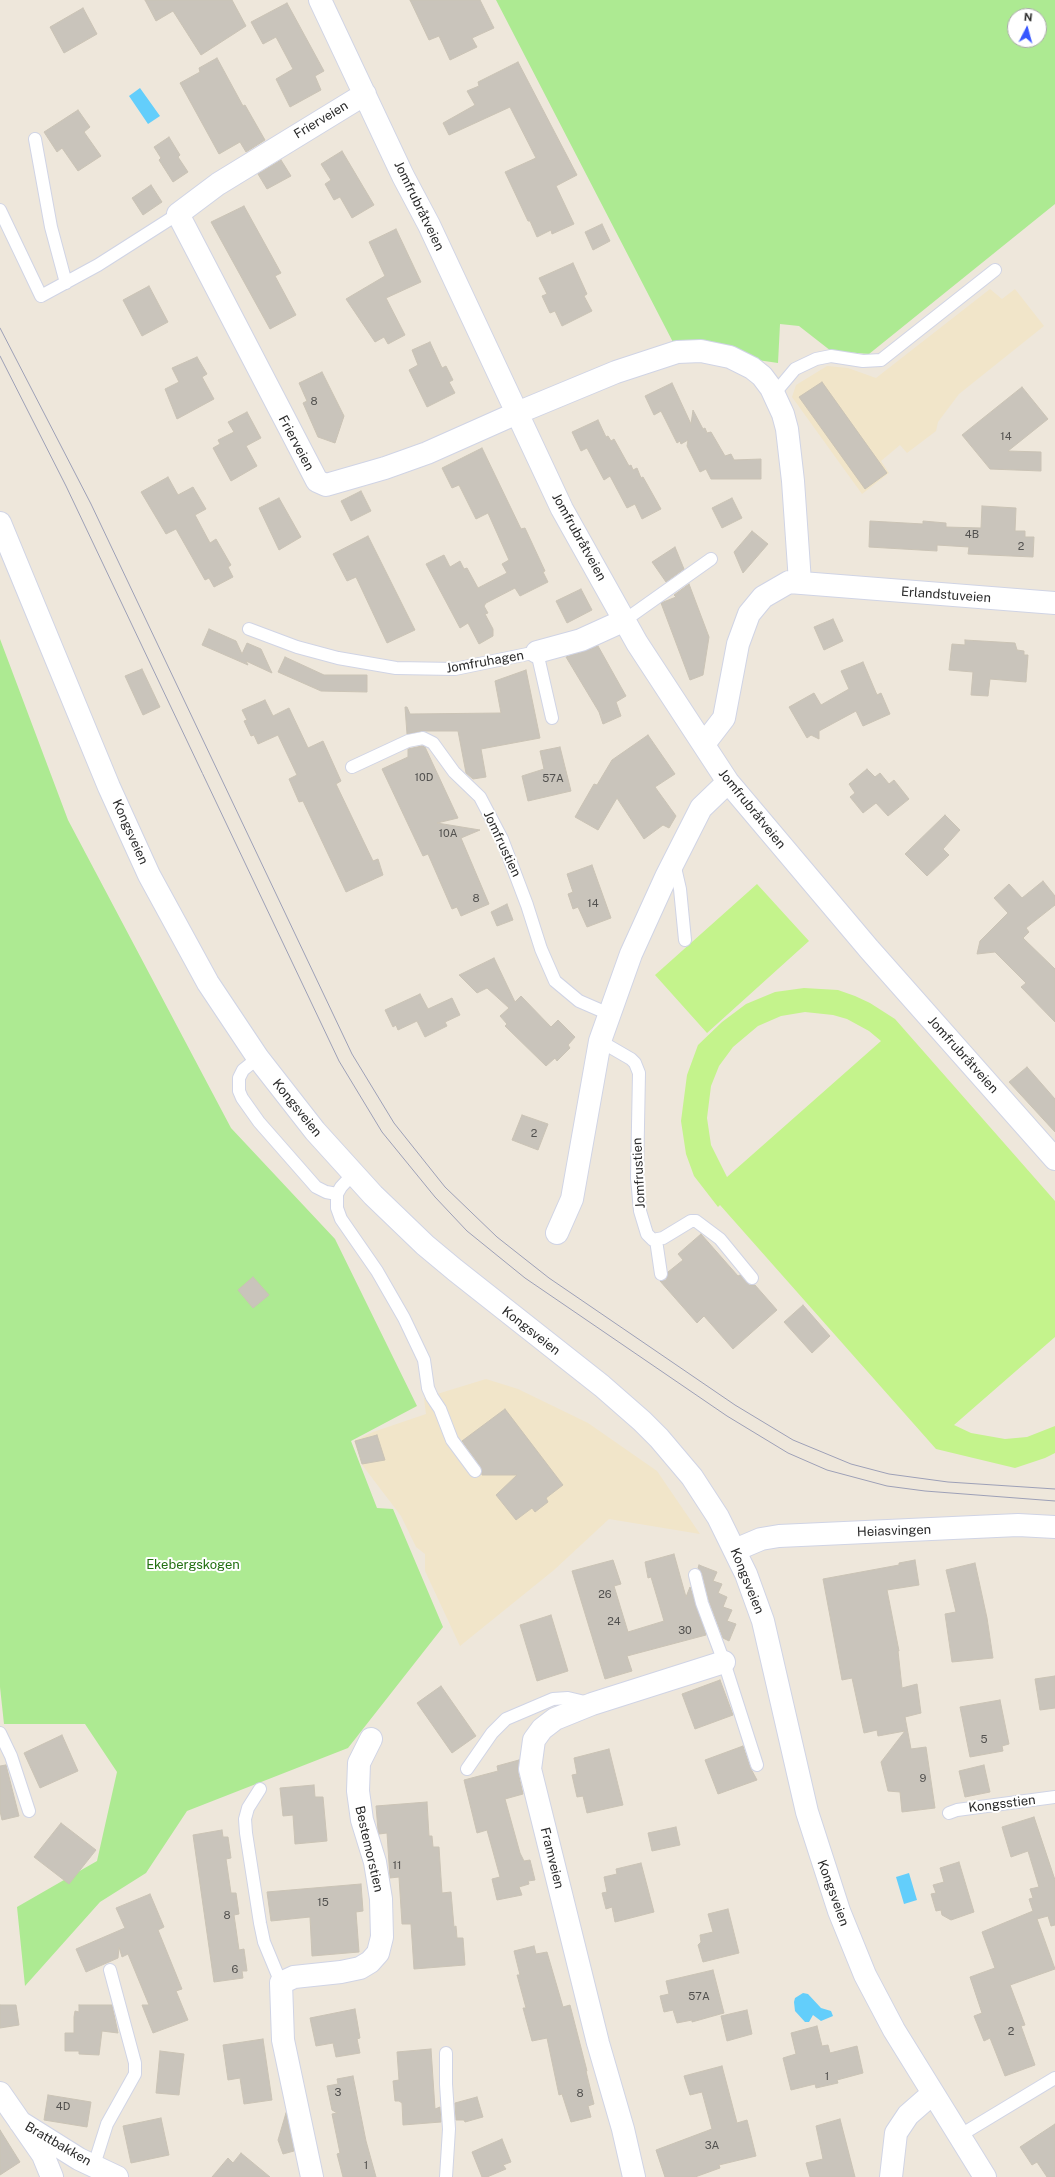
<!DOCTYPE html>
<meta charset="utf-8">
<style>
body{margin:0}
#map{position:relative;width:1055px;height:2177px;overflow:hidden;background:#eee7db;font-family:"Public Sans",sans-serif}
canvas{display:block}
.north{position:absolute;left:1007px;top:8px;width:40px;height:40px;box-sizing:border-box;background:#fff;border:1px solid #aaa;border-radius:50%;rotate:6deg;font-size:11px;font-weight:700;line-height:16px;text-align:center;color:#2b2b2b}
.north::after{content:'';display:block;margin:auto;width:14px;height:18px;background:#3756ff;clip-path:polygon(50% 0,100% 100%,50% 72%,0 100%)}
</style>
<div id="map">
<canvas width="1055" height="2177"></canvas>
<div class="north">N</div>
</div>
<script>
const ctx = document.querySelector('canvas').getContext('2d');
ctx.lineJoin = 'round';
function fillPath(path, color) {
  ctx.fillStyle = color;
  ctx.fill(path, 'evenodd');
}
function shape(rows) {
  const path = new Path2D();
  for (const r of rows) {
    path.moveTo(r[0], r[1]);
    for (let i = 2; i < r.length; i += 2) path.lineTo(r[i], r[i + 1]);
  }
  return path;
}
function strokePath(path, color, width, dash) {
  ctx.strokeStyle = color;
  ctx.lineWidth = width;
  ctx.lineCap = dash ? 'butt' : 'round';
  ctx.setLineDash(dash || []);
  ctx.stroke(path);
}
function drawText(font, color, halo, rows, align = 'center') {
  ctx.font = font + ' "Public Sans",sans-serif';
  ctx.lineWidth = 4;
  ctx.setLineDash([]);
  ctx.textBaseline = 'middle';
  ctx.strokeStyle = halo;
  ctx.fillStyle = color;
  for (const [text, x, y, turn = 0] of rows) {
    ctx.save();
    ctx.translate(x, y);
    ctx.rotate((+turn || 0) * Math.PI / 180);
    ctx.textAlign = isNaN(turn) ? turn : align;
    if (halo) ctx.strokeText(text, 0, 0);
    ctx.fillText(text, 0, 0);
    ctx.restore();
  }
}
fillPath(shape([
 [990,289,1002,299,1015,289,1044,326,959,394,938,422,936,431,907,453,900,445,881,461,889,473,862,494,792,397,796,385,827,366,848,368,876,378],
 [486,1379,518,1389,588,1423,657,1471,700,1534,609,1519,554,1570,460,1646,425,1571,425,1554,416,1547,401,1516,363,1466,354,1441,373,1432,426,1414,424,1398]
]), '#f1e5c9');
fillPath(shape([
 [496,0,1055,0,1055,204,869,354,831,351,799,326,780,324,778,363,676,348],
 [1015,16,1039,16,1039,40,1015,40],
 [0,639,68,820,231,1128,335,1239,417,1406,351,1441,377,1508,393,1509,443,1627,348,1748,187,1811,146,1873,100,1902,25,1986,17,1907,97,1861,117,1772,85,1724,4,1724,0,1687]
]), '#adea92');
fillPath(shape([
 [757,884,809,941,707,1033,655,975],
 [804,988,838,990,855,996,870,1003,895,1019,1055,1201,1055,1337,954,1425,971,1433,1005,1439,1027,1437,1055,1426,1055,1453,1045,1458,1015,1468,936,1449,720,1205,718,1207,694,1176,686,1154,681,1121,687,1075,698,1045,722,1022,746,1004,775,992],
 [805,1012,833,1015,847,1019,869,1031,881,1041,727,1177,711,1145,707,1118,711,1086,719,1066,733,1047,758,1026,781,1016]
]), '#c4f38c');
fillPath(shape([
 [140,88,160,116,148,124,129,96],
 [909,1873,917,1900,904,1904,896,1877],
 [803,1993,808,1994,821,2008,831,2011,833,2016,821,2021,813,2015,809,2022,805,2022,795,2011,794,2002,795,1998]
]), '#63cefb');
const building = shape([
 [145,0,232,0,246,26,201,55,173,11,156,21,145,0],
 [410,0,480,0,494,28,472,38,477,47,450,60,439,36,429,40,410,0],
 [287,3,324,71,315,76,321,90,290,107,276,79,293,69,276,37,263,44,251,22,287,3],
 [83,8,97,34,64,53,50,27,83,8],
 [217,58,243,106,245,105,265,140,246,152,240,142,219,154,180,83,200,72,199,68,217,58],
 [518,62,577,175,556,186,574,224,552,234,551,230,537,237,530,221,528,221,505,172,536,158,510,107,449,135,443,123,475,105,467,91,479,86,478,82,518,62],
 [78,110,90,127,84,132,101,156,78,171,62,148,57,152,44,132,78,110],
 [169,137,180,155,178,157,188,172,173,182,159,160,161,158,154,147,169,137],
 [342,151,374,205,352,218,340,197,334,200,325,184,331,180,321,164,342,151],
 [281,160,291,176,267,189,258,174,281,160],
 [151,185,162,202,143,215,132,198,151,185],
 [244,206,281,273,275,276,296,315,270,329,211,222,244,206],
 [602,224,610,241,593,250,585,232,602,224],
 [396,229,421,282,386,298,405,335,388,344,384,337,375,342,346,299,385,276,369,242,396,229],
 [573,263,587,294,584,296,592,311,562,326,555,311,550,313,542,296,547,294,539,278,573,263],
 [149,286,168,322,142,336,123,300,149,286],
 [430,342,442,368,446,366,453,380,449,382,455,393,427,407,409,370,418,365,412,350,430,342],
 [197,357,207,374,202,377,214,399,177,419,165,389,179,382,172,368,197,357],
 [322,372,344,416,335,443,318,437,303,403,307,401,299,383,322,372],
 [822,382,887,473,865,489,799,397,822,382],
 [672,383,691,424,693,410,703,429,705,428,707,433,711,432,725,456,731,454,734,460,761,459,761,479,711,479,706,469,700,472,687,446,688,440,681,444,680,441,677,443,661,411,654,415,645,396,672,383],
 [1022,387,1048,419,1008,451,1041,452,1041,471,990,469,962,435,1022,387],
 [247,412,261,438,246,446,257,466,231,481,213,448,220,444,218,440,234,432,228,422,247,412],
 [598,420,606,437,608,436,611,441,614,439,629,466,631,465,633,470,637,468,641,478,643,477,661,509,642,519,635,504,627,508,610,476,604,480,587,448,581,451,572,432,598,420],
 [482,448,521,529,525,528,545,571,543,572,548,582,520,596,515,588,486,603,484,606,488,613,485,614,493,629,493,636,479,644,468,623,460,628,426,564,444,555,450,567,460,561,464,569,467,568,478,588,507,573,502,564,509,560,488,513,476,519,459,485,452,488,442,468,482,448],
 [168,477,178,495,193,487,206,509,195,515,210,543,216,539,231,565,228,567,233,577,214,587,209,578,205,580,176,529,166,534,141,492,168,477],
 [361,491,371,511,351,521,341,501,361,491],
 [279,498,301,537,279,550,259,508,279,498],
 [732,498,742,518,722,528,712,508,732,498],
 [982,506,1016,508,1015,531,1025,531,1025,537,1034,537,1033,557,968,554,969,547,937,545,937,551,869,547,870,521,923,524,923,521,946,523,946,527,981,528,982,506],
 [752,531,768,544,743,573,734,552,752,531],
 [368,536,415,630,387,643,356,577,347,581,333,554,368,536],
 [675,547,684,569,666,582,652,562,675,547],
 [689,584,709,637,703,675,690,680,661,603,676,597,674,595,689,584],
 [581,589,592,610,567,623,556,601,581,589],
 [833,619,843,641,824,650,814,627,833,619],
 [209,629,236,641,242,654,247,643,261,649,272,673,246,661,248,665,202,645,209,629],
 [965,640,1015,643,1017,650,1024,651,1024,655,1028,655,1026,682,990,679,988,696,971,695,973,672,949,670,952,644,965,645,965,640],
 [598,646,626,696,616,702,621,716,603,724,599,712,566,657,598,646],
 [285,657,324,675,367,675,367,692,321,691,278,672,285,657],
 [863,662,877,695,881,693,890,714,863,726,856,711,819,731,819,739,811,735,807,738,789,707,814,693,821,705,849,689,841,671,863,662],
 [142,669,160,707,143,715,125,676,142,669],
 [526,670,540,738,481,749,486,777,473,779,466,773,458,731,422,731,407,734,405,707,407,707,410,714,501,713,495,681,526,670],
 [265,700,273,716,289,708,308,748,323,741,341,781,336,784,373,861,378,859,383,875,346,892,303,801,299,802,289,779,297,775,278,735,258,744,254,735,251,736,244,721,247,720,242,710,265,700],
 [648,735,675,774,655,787,676,816,669,828,663,825,644,839,617,798,598,830,575,817,594,784,597,785,612,760,648,735],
 [422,746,425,747,458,818,437,823,480,830,461,838,489,904,461,916,457,907,452,909,428,854,423,856,382,769,408,757,408,749,422,746],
 [560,747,571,791,528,801,522,776,544,769,540,751,560,747],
 [867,769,875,777,880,773,889,784,894,780,909,799,888,816,876,803,863,813,850,797,855,793,849,784,867,769],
 [945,815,960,830,943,849,949,855,927,876,905,854,945,815],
 [592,865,611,918,587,927,578,907,573,909,568,894,573,892,567,874,592,865],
 [1043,881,1055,896,1055,905,1026,928,1029,932,1023,938,1055,969,1055,1022,1021,987,1026,983,995,952,977,954,980,941,1008,913,994,898,1009,884,1022,898,1043,881],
 [507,904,513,920,497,926,491,912,507,904],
 [494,958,515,1002,521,996,551,1027,558,1020,575,1037,568,1045,570,1048,557,1061,555,1058,546,1066,505,1026,507,1024,500,1016,509,1008,487,988,477,993,459,975,494,958],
 [420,994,428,1009,452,998,460,1015,445,1022,447,1026,425,1037,417,1021,398,1030,396,1025,393,1027,385,1010,420,994],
 [1027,1067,1055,1099,1055,1132,1009,1082,1027,1067],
 [522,1115,548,1124,538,1150,512,1140,522,1115],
 [701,1234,738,1276,740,1275,749,1285,755,1285,777,1310,733,1349,704,1316,697,1323,660,1281,666,1280,668,1272,683,1260,678,1254,701,1234],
 [253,1277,269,1295,253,1308,238,1290,253,1277],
 [803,1305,830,1336,812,1353,784,1322,803,1305],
 [505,1409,563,1485,546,1498,548,1502,535,1512,532,1508,516,1520,496,1495,517,1475,482,1475,481,1467,462,1441,505,1409],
 [377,1435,385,1460,362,1464,355,1441,377,1435],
 [674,1554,686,1597,690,1587,706,1635,627,1656,632,1671,605,1679,572,1571,613,1560,621,1584,614,1586,628,1632,664,1621,651,1577,648,1578,645,1562,674,1554],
 [915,1560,919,1585,887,1590,899,1651,898,1651,902,1688,917,1684,921,1713,905,1717,911,1749,926,1747,935,1808,902,1812,900,1792,888,1791,881,1762,905,1731,878,1736,877,1730,864,1733,852,1678,842,1680,823,1579,899,1565,899,1563,915,1560],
 [975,1563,987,1618,993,1658,952,1662,945,1614,956,1612,946,1570,975,1563],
 [699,1565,717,1572,713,1581,722,1584,718,1593,727,1597,723,1607,732,1610,727,1621,736,1624,729,1641,723,1638,709,1601,702,1573,698,1568,699,1565],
 [551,1615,568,1671,537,1681,520,1625,551,1615],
 [1055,1676,1055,1708,1040,1710,1035,1679,1055,1676],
 [720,1680,733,1715,695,1729,682,1694,720,1680],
 [441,1686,476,1736,452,1753,417,1703,441,1686],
 [1000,1700,1009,1744,1002,1746,1003,1751,970,1757,960,1707,1000,1700],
 [62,1735,78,1771,40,1788,24,1753,62,1735],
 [743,1746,750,1767,757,1780,718,1794,705,1760,743,1746],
 [609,1749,623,1805,587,1813,583,1796,577,1797,572,1775,577,1774,574,1758,609,1749],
 [519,1760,518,1772,523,1794,505,1799,520,1853,524,1861,530,1860,535,1880,528,1881,529,1884,519,1887,522,1895,497,1900,492,1879,500,1877,487,1830,477,1833,464,1780,498,1771,497,1766,519,1760],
 [6,1765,19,1816,2,1820,0,1811,0,1766,6,1765],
 [984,1765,990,1792,965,1797,959,1771,984,1765],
 [314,1785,315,1797,323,1797,327,1841,295,1844,293,1815,283,1816,280,1788,314,1785],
 [427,1802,429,1836,432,1836,433,1847,439,1847,442,1893,451,1892,454,1927,456,1926,457,1938,463,1938,465,1965,414,1969,411,1924,402,1924,399,1877,390,1878,387,1833,379,1834,378,1830,376,1806,427,1802],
 [1034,1817,1055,1880,1055,1925,1051,1926,1048,1916,1037,1919,1055,1969,1010,1985,1025,2025,1021,2026,1035,2065,1005,2076,990,2038,984,2041,974,2016,982,2013,970,1977,995,1968,982,1932,1033,1911,1029,1899,1033,1898,1030,1889,1039,1887,1028,1851,1011,1857,1002,1827,1034,1817],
 [61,1823,96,1850,69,1884,34,1857,61,1823],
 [676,1827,680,1845,652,1851,648,1833,676,1827],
 [222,1830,223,1837,228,1837,231,1858,226,1859,231,1893,236,1893,239,1914,234,1915,239,1950,244,1949,247,1971,242,1971,243,1978,214,1982,193,1835,222,1830],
 [959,1862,974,1912,951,1920,942,1915,941,1910,936,1911,931,1894,936,1893,933,1885,944,1882,940,1868,959,1862],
 [641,1863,654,1912,615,1922,612,1907,606,1909,602,1893,607,1892,604,1877,617,1874,616,1869,641,1863],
 [361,1884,363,1911,356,1912,359,1952,312,1956,310,1917,271,1921,267,1892,361,1884],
 [150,1894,164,1927,158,1930,182,1989,176,1991,188,2020,153,2033,142,2005,149,2005,128,1954,122,1957,119,1947,118,1958,86,1972,76,1949,125,1928,116,1908,150,1894],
 [728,1909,739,1953,703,1962,698,1945,701,1942,700,1935,713,1932,708,1914,728,1909],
 [534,1946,536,1954,547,1952,563,2007,570,2005,587,2071,586,2071,594,2104,588,2106,591,2117,571,2122,562,2094,559,2095,547,2038,532,2041,523,2008,526,2008,517,1975,520,1975,514,1951,534,1946],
 [713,1970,724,2013,692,2022,692,2020,677,2023,673,2010,664,2012,660,1996,669,1994,666,1981,713,1970],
 [0,2005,16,2005,19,2025,0,2028,0,2005],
 [79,2005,112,2005,118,2033,102,2031,99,2055,79,2054,79,2051,65,2051,65,2033,74,2033,74,2017,75,2011,79,2012,79,2005],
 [355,2009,360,2038,357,2039,360,2053,336,2057,333,2043,316,2046,310,2018,355,2009],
 [747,2010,752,2034,727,2041,721,2016,747,2010],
 [817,2026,822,2046,828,2045,830,2053,857,2046,863,2073,837,2080,838,2083,816,2088,815,2084,791,2090,783,2058,796,2054,791,2033,817,2026],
 [263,2039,272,2100,244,2104,240,2078,228,2080,223,2045,263,2039],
 [431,2049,435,2109,440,2107,441,2122,403,2125,402,2103,399,2101,395,2101,393,2081,399,2080,397,2052,431,2049],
 [160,2051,184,2054,179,2095,156,2093,160,2051],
 [722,2066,737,2123,747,2120,756,2156,719,2165,720,2168,695,2177,665,2177,656,2150,712,2129,702,2092,690,2095,684,2076,722,2066],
 [353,2076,366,2141,376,2177,343,2177,337,2154,340,2153,332,2114,337,2113,332,2110,327,2086,338,2084,337,2079,353,2076],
 [48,2095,91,2102,87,2127,44,2120,48,2095],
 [477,2097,483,2117,465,2122,464,2120,456,2120,455,2103,477,2097],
 [286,2113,294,2151,283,2154,278,2140,286,2113],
 [161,2118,169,2155,131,2163,123,2126,161,2118],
 [840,2119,855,2177,810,2177,806,2163,823,2159,816,2126,840,2119],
 [1055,2124,1055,2177,1047,2177,1037,2162,1032,2165,1020,2147,1055,2124],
 [0,2130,20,2162,0,2175,0,2130],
 [502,2139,511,2162,503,2165,506,2169,487,2177,482,2177,472,2152,502,2139],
 [241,2153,270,2177,212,2177,228,2158,233,2163,241,2153]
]);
fillPath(building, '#c9c4bb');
strokePath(building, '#cac3b5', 1);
const lane = shape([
 [35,139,51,227,66,283],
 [0,210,41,296,98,265,178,214],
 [774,394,795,369,816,359,831,356,863,361,881,360,995,270],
 [625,620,711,559],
 [249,629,297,647,338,658,396,668,455,669,537,652,552,718],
 [352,767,408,741,423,738,433,743,454,772,480,797,502,839,527,905,541,949,555,981,579,1001,609,1014],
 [674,863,680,889,685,940],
 [600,1041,631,1059,635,1063,639,1073,637,1178,640,1211,647,1234,653,1240,663,1238,691,1221,696,1221,720,1239,752,1278],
 [258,1058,243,1070,239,1078,239,1091,242,1098,259,1122,316,1187,326,1192,337,1194],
 [353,1174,341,1187,337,1194,337,1208,341,1219,377,1271,404,1318,424,1360,428,1388,432,1397,440,1409,452,1440,475,1471],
 [656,1240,661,1274],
 [695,1575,702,1603,724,1662,757,1765],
 [0,1733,11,1756,29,1811],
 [467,1769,492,1733,506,1719,553,1699,568,1698,589,1703],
 [260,1789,248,1808,245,1819,246,1833,260,1923,264,1942,281,1983],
 [949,1813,957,1810,1055,1797],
 [959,2136,1055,2078],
 [94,2165,107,2124,135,2074,135,2063,110,1970],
 [446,2177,449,2129,446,2084,446,2053]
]);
const street = shape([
 [320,0,403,176,429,225,562,509,637,643,728,782,869,949,1055,1159],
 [365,94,218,184,178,214,317,481,326,485,385,468,427,453,517,413,616,372,677,352,701,351,730,357,752,368,762,376,771,388,783,414,787,429,793,481,800,582],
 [537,652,581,640,625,620],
 [704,744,724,718,738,644,749,614,763,597,789,582,1055,603],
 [557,1233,572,1199,600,1041,631,954,666,877,701,808,728,782],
 [735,1550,761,1539,779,1536,1018,1525,1055,1527],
 [0,2093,43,2155,52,2177],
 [20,2122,79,2159,117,2177],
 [312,2177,283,2040,281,1983,294,1977,341,1972,360,1968,370,1962,378,1953,382,1937,381,1899,375,1862,362,1820,358,1791,359,1763,371,1739],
 [634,2177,623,2129,598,2043,530,1769,534,1740,542,1729,555,1719,592,1704,724,1662]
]);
const secondary = shape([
 [0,523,109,787,149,875,208,983,258,1058,315,1131,373,1195,425,1245,455,1270,602,1386,642,1421,659,1438,692,1477,718,1517,746,1574,763,1621,807,1812,839,1911,865,1975,894,2030,985,2177],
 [891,2177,896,2133,908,2115,932,2094]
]);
strokePath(lane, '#d0d4e5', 14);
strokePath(street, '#d0d4e5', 24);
strokePath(secondary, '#d0d4e5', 24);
strokePath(lane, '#fff', 12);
strokePath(street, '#fff', 22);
strokePath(secondary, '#fff', 22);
strokePath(shape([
 [0,328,91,504,352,1054,394,1123,445,1187,497,1237,549,1278,735,1405,793,1440,851,1464,889,1474,948,1482,1055,1489],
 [0,356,66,486,339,1061,382,1132,435,1197,467,1231,525,1278,727,1416,788,1453,827,1470,887,1486,925,1491,1055,1501]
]), '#9da0b7', 1);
drawText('11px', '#52514f', null, [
 ["8",314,402],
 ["14",1006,437],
 ["4B",972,535],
 ["2",1021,547],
 ["10D",424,778],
 ["57A",553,779],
 ["10A",448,834],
 ["8",476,899],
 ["14",593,904],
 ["2",534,1134],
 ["26",605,1595],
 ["24",614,1622],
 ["30",685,1631],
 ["5",984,1740],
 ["9",923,1779],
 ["11",397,1866],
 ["15",323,1903],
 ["8",227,1916],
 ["6",235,1970],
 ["57A",699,1997],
 ["2",1011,2032],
 ["1",827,2077],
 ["3",338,2093],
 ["8",580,2094],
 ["4D",63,2107],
 ["3A",712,2146],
 ["1",366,2166]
]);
drawText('13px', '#2b2b2b', '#fff', [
 ["Frierveien",321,120,-31],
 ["Jomfrubråtveien",419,206,64],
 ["Frierveien",296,443,62],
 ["Jomfrubråtveien",579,537,61],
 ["Erlandstuveien",946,595,4],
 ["Jomfruhagen",485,662,-10],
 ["Jomfrubråtveien",752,809,51],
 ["Kongsveien",130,832,66],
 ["Jomfrustien",502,844,65],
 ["Jomfrubråtveien",963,1055,48],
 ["Kongsveien",297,1108,51],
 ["Jomfrustien",639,1173,-93],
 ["Kongsveien",531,1331,38],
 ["Heiasvingen",894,1531,-2],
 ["Kongsveien",747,1581,68],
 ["Kongsstien",1002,1804,-7],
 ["Bestemorstien",369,1849,77],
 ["Framveien",552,1858,76],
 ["Kongsveien",833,1893,70],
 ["Brattbakken",58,2144,30]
]);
drawText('13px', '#237012', '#fff', [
 ["Ekebergskogen",193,1565]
]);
</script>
